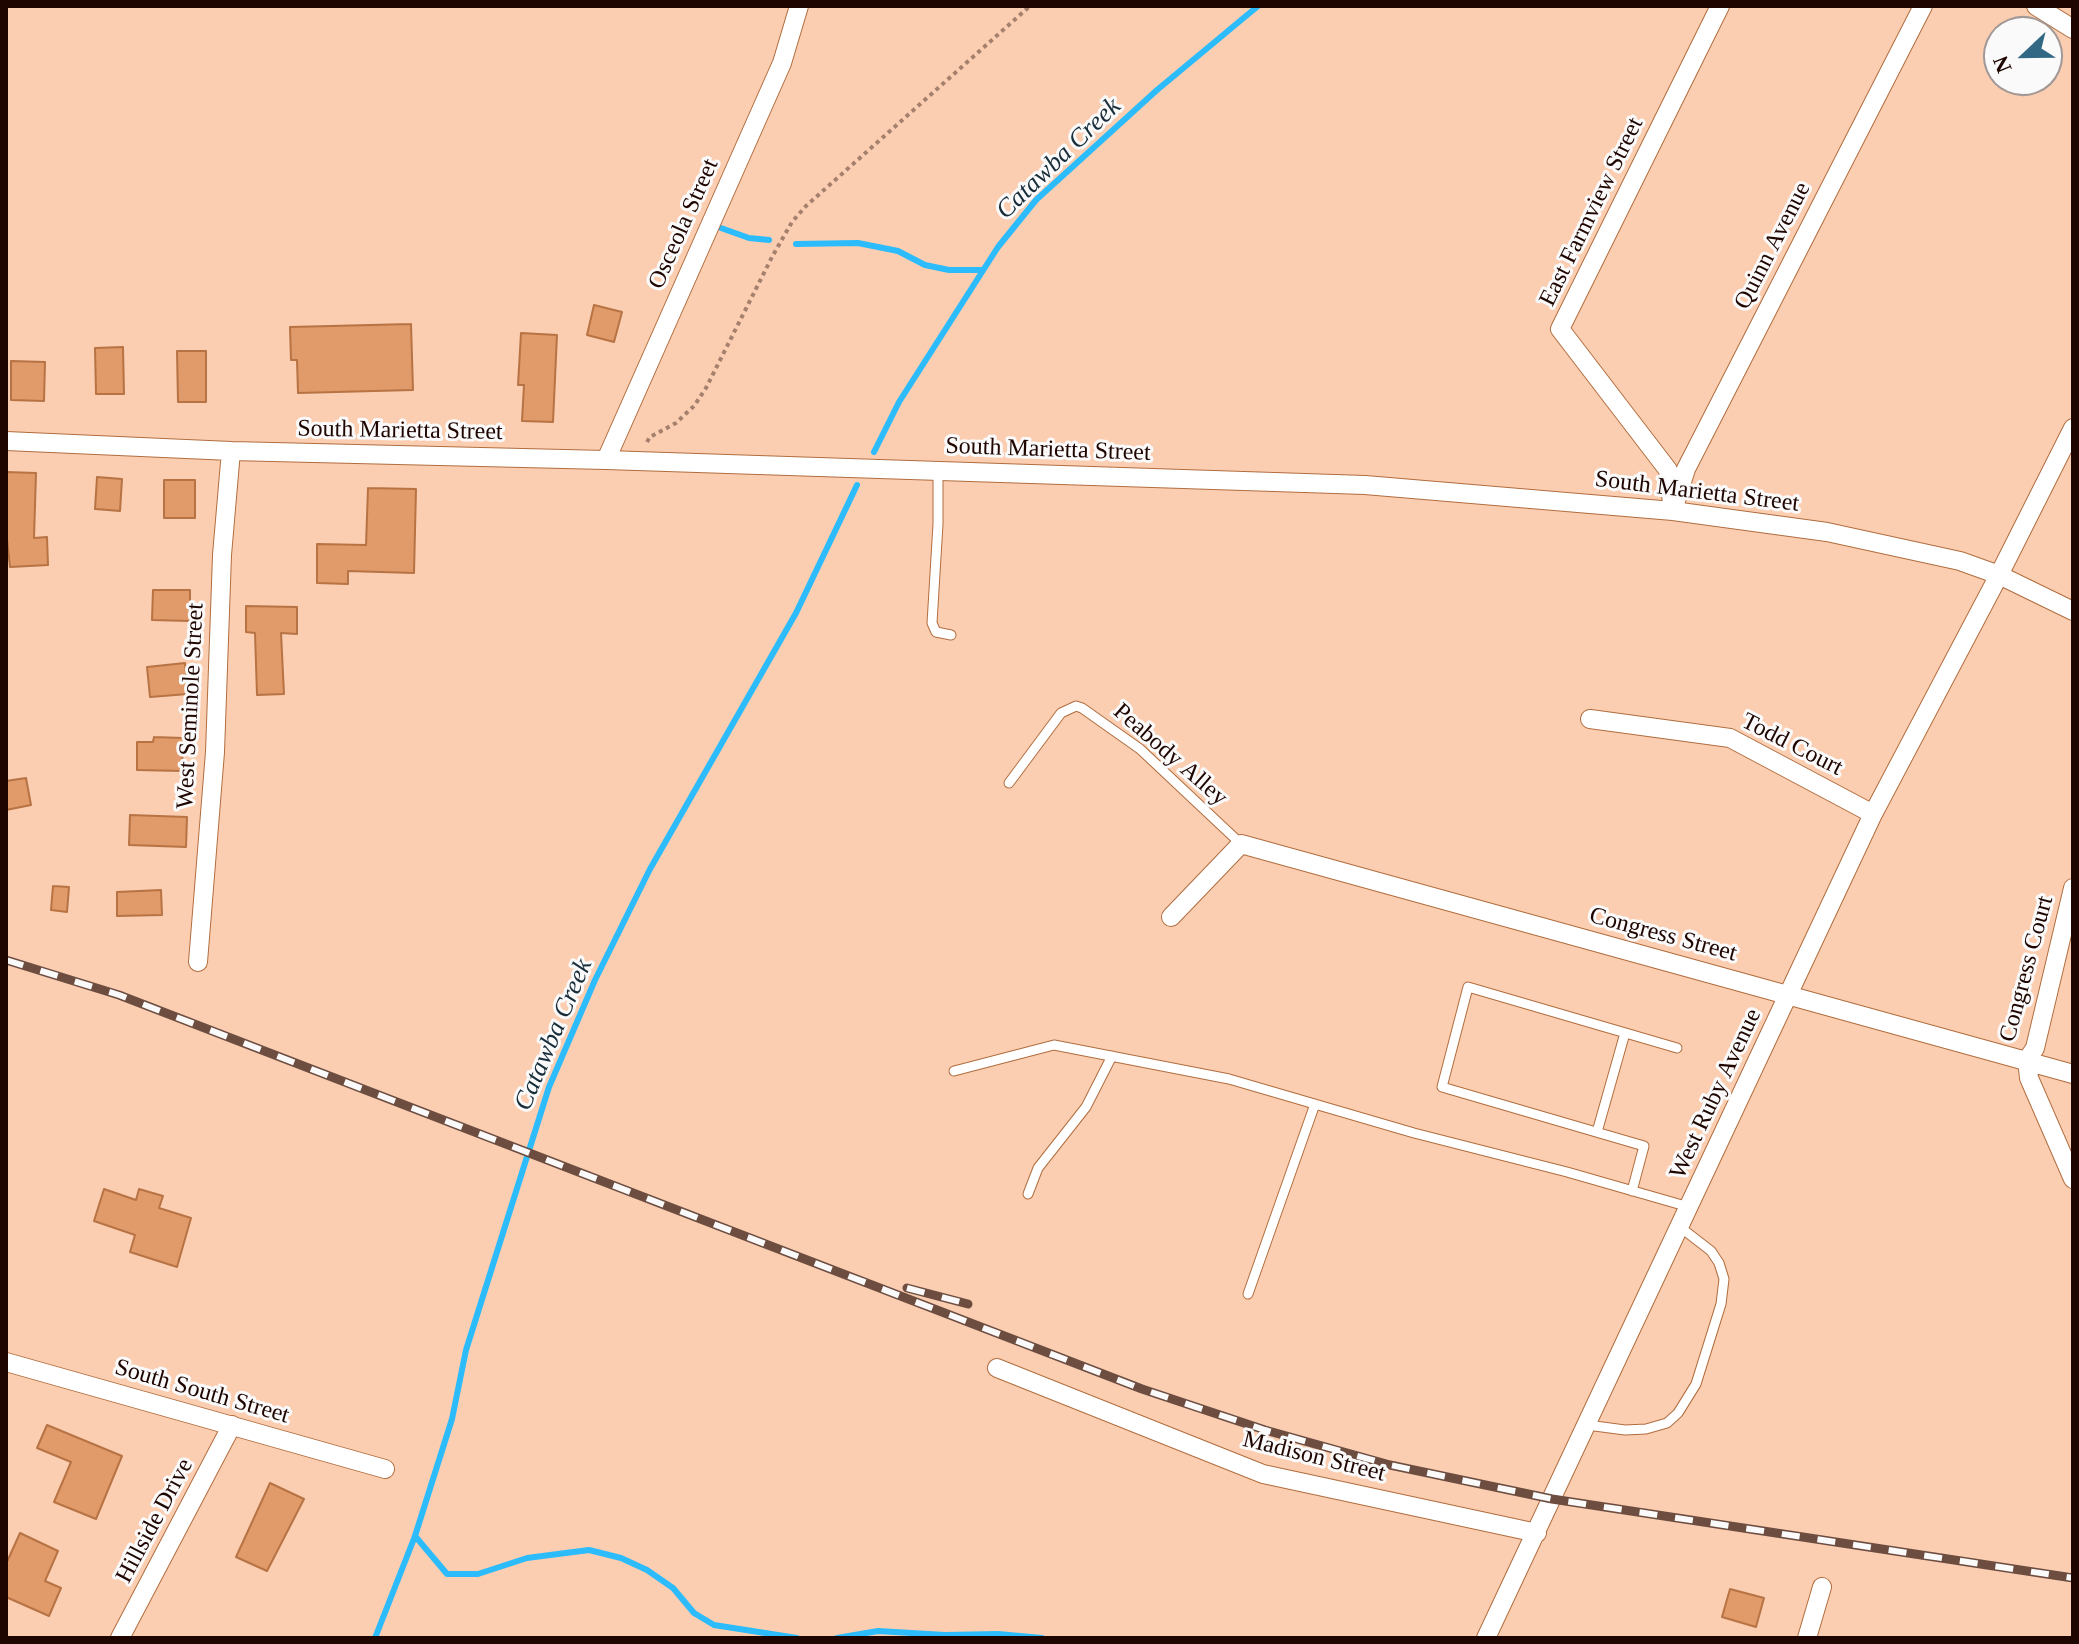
<!DOCTYPE html>
<style>
body{margin:0}
#map{position:relative;width:2079px;height:1644px;overflow:hidden;background:#fbceb2;font-family:Georgia,serif}
canvas{display:block}
.frame{position:absolute;inset:0;border:8px solid #1e0500;pointer-events:none}
.north{position:absolute;left:1983px;top:16px;width:80px;height:80px;box-sizing:border-box;background:#fafafa;border:2px solid #a29896;border-radius:50%;rotate:248deg;font-size:22px;font-weight:700;line-height:32px;text-align:center;color:#1e0500}
.north::after{content:'';display:block;margin:auto;width:28px;height:36px;background:#336884;clip-path:polygon(50% 0,100% 100%,50% 72%,0 100%)}
</style>
<div id="map">
<canvas width="2079" height="1644"></canvas>
<div class="frame"></div>
<div class="north">N</div>
</div>
<script>
const ctx = document.querySelector('canvas').getContext('2d');
ctx.lineJoin = 'round';
function shape(rows) {
  const path = new Path2D();
  for (const r of rows) {
    path.moveTo(r[0], r[1]);
    for (let i = 2; i < r.length; i += 2) path.lineTo(r[i], r[i + 1]);
  }
  return path;
}
function strokePath(path, color, width, dash) {
  ctx.strokeStyle = color;
  ctx.lineWidth = width;
  ctx.lineCap = dash ? 'butt' : 'round';
  ctx.setLineDash(dash || []);
  ctx.stroke(path);
}
function fillPath(path, color) {
  ctx.fillStyle = color;
  ctx.fill(path, 'evenodd');
}
function drawText(font, color, halo, rows, align = 'center') {
  ctx.font = font + ' Georgia,serif';
  ctx.lineWidth = 6;
  ctx.setLineDash([]);
  ctx.textBaseline = 'middle';
  ctx.strokeStyle = halo;
  ctx.fillStyle = color;
  for (const [text, x, y, turn = 0] of rows) {
    ctx.save();
    ctx.translate(x, y);
    ctx.rotate((+turn || 0) * Math.PI / 180);
    ctx.textAlign = isNaN(turn) ? turn : align;
    if (halo) ctx.strokeText(text, 0, 0);
    ctx.fillText(text, 0, 0);
    ctx.restore();
  }
}
strokePath(shape([
 [721,228,749,238,769,240],
 [796,244,858,243,898,251,925,265,949,270,983,270],
 [874,452,899,402,998,247,1036,200,1157,90,1258,6],
 [415,1536,447,1574,478,1574,527,1558,589,1550,621,1558,647,1570,673,1588,694,1613,714,1625,797,1638],
 [375,1638,415,1536,452,1419,466,1350,549,1087,595,980,650,869,796,613,857,485],
 [837,1638,878,1631,945,1635,998,1634,1042,1638]
]), '#2cbcfc', 6);
const building = shape([
 [594,305,622,312,614,342,587,335,594,305],
 [411,324,413,390,298,393,297,360,291,360,290,327,411,324],
 [521,333,557,335,553,422,522,421,524,385,518,385,521,333],
 [123,347,124,394,96,394,95,348,123,347],
 [177,351,206,351,206,402,178,402,177,351],
 [11,361,45,362,44,401,11,400,11,361],
 [6,472,36,473,34,538,47,537,48,565,10,567,6,530,6,472],
 [97,477,122,479,120,511,95,509,97,477],
 [164,480,195,480,195,518,164,518,164,480],
 [368,488,416,489,414,573,348,571,348,584,317,583,317,544,366,545,368,488],
 [153,590,190,590,190,621,152,620,153,590],
 [246,606,297,607,297,634,281,633,284,694,257,695,255,633,246,632,246,606],
 [185,663,188,694,150,697,147,667,185,663],
 [154,737,183,738,182,771,137,770,137,742,153,742,154,737],
 [26,778,31,805,6,810,6,781,26,778],
 [130,815,187,817,186,847,129,845,130,815],
 [53,886,69,887,67,912,51,910,53,886],
 [161,890,162,915,117,916,117,892,161,890],
 [104,1189,136,1200,139,1189,163,1196,159,1208,191,1218,177,1267,130,1252,135,1235,94,1221,104,1189],
 [47,1425,122,1456,96,1519,54,1502,71,1462,37,1448,47,1425],
 [270,1483,304,1499,267,1571,236,1557,270,1483],
 [20,1533,58,1551,45,1581,61,1588,49,1616,6,1597,6,1564,20,1533],
 [1730,1589,1764,1598,1756,1627,1722,1617,1730,1589]
]);
fillPath(building, '#e19a6a');
strokePath(building, '#b77344', 2);
const lane = shape([
 [938,471,938,524,932,623,936,632,951,635],
 [1009,783,1061,713,1076,706,1082,708,1140,749,1241,844],
 [954,1071,1054,1045,1229,1079,1414,1133,1567,1172,1689,1207],
 [1597,1132,1625,1033],
 [1632,1191,1644,1146,1442,1087,1468,987,1677,1048],
 [1028,1194,1038,1168,1086,1107,1112,1056],
 [1248,1294,1315,1104],
 [1587,1425,1625,1430,1646,1429,1667,1423,1678,1413,1696,1384,1721,1304,1724,1279,1719,1263,1711,1251,1680,1227]
]);
const street = shape([
 [2036,6,2073,29],
 [6,441,231,451,606,460,1365,485,1673,511,1827,532,1960,561,1999,575,2073,611],
 [606,460,782,63,799,6],
 [1675,504,1686,469,1923,6],
 [1673,511,1668,470,1560,329,1720,6],
 [1590,719,1730,738,1873,814],
 [2073,888,2035,1048,2027,1060,2029,1078,2073,1179],
 [1171,917,1241,844,2073,1074],
 [198,962,215,752,222,555,231,451],
 [6,1362,385,1469],
 [997,1368,1263,1474,1537,1533],
 [120,1638,232,1425],
 [1486,1638,1873,814,1999,575,2073,428],
 [1807,1638,1822,1587]
]);
strokePath(lane, '#b16d3e', 11);
strokePath(street, '#b16d3e', 20);
strokePath(shape([
 [647,442,650,437,676,423,694,406,706,388,772,257,792,222,806,206,1030,6]
]), '#a5806d', 4, [4, 4]);
strokePath(lane, '#fff', 9);
strokePath(street, '#fff', 18);
const rail = shape([
 [6,960,119,995,1142,1389,1265,1430,1390,1465,1552,1499,2073,1578],
 [907,1288,968,1304]
]);
strokePath(rail, '#6d4d40', 9);
strokePath(rail, '#fafafa', 6, [18]);
drawText('24px', '#1e0500', '#fafafa', [
 ["East Farmview Street",1592,212,-64],
 ["Osceola Street",684,224,-66],
 ["Quinn Avenue",1773,246,-63],
 ["South Marietta Street",400,431,1],
 ["South Marietta Street",1048,450,2],
 ["South Marietta Street",1697,492,7],
 ["West Seminole Street",191,706,-87],
 ["Todd Court",1792,745,27],
 ["Peabody Alley",1170,755,41],
 ["Congress Street",1663,935,15],
 ["Congress Court",2027,969,-75],
 ["West Ruby Avenue",1716,1094,-65],
 ["South South Street",202,1392,16],
 ["Madison Street",1314,1457,14],
 ["Hillside Drive",155,1521,-62]
]);
drawText('italic 26px', '#172d39', '#fafafa', [
 ["Catawba Creek",1059,159,-44],
 ["Catawba Creek",554,1035,-67]
]);
</script>
